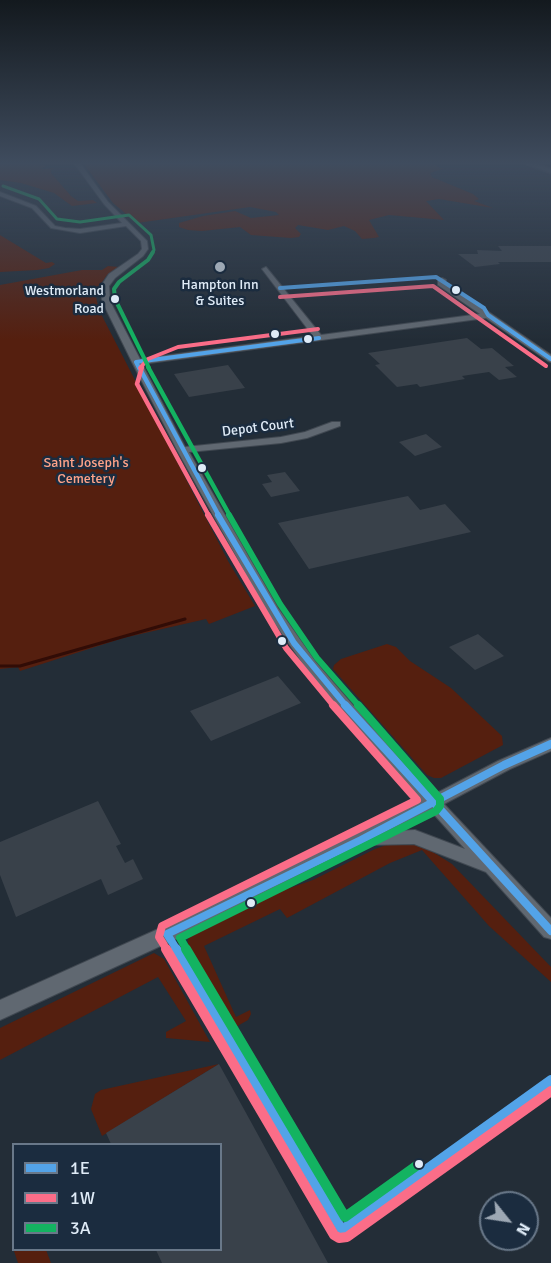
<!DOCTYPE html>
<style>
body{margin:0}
#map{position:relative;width:551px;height:1263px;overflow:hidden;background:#232d37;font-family:Signika,sans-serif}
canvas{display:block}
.legend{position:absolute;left:12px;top:1143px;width:210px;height:108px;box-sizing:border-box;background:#1b2c3f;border:2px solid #697889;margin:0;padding:8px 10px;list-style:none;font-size:18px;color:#dfebf7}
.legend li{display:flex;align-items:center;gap:12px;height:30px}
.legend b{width:30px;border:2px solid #697889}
.north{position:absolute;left:479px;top:1191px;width:60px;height:60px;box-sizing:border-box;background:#1b2c3f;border:2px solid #697889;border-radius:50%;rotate:120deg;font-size:16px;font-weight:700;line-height:24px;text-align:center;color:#dfebf7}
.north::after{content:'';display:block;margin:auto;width:21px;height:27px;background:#9da8b4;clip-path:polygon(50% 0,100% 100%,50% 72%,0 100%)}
</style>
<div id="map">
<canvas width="551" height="1263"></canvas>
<ul class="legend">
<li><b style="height:8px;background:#53a3e8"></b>1E</li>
<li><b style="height:8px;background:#fb6d88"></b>1W</li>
<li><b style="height:8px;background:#13b361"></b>3A</li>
</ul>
<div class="north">N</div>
</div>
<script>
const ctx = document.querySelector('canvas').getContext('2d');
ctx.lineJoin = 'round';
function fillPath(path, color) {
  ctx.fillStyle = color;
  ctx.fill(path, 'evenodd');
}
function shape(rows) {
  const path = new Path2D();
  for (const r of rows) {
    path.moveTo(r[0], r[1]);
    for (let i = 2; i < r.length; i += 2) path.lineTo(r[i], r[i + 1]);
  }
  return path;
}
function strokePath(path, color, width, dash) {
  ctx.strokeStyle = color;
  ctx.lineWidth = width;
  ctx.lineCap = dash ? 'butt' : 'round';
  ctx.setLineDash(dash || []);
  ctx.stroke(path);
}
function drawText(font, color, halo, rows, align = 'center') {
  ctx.font = font + ' Signika,sans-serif';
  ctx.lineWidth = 5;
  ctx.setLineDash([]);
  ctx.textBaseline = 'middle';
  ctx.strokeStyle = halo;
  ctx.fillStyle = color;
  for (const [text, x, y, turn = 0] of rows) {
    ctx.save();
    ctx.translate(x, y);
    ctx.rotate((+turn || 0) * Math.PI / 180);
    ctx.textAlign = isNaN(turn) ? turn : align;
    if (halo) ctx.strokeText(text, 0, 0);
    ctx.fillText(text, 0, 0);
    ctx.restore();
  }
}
fillPath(shape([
 [0,163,31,163,46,166,41,169,56,168,51,170,51,173,71,196,78,201,93,200,97,203,72,206,54,193,21,183,0,180],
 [83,163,433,163,440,168,445,168,430,173,432,177,473,194,479,199,474,201,493,208,439,199,426,201,444,220,389,215,369,220,379,237,374,238,362,239,355,231,344,226,328,230,298,225,295,228,301,234,299,237,291,238,251,235,240,227,202,231,188,230,179,227,179,223,203,216,235,211,251,218,279,215,276,212,250,207,137,223,113,203],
 [0,235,46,263,52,262,55,264,49,268,37,270,0,272],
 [108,266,119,267,107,275,100,285,96,297,99,310,228,561,255,606,209,624,206,619,123,638,20,671,18,667,0,669,0,285,82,270,102,270],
 [387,644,396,647,410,661,451,688,502,736,503,745,441,778,434,778,427,775,333,669,334,665,341,659],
 [392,843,412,843,428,849,452,864,551,967,551,982,489,926,422,850,390,863,287,918,280,909,204,946,236,1017,250,1010,251,1014,248,1020,234,1028,188,949,188,939,192,933,247,905,249,907,256,904,255,900,313,880,375,849],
 [154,953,164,959,210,1042,166,1038,166,1032,186,1021,158,977,0,1060,0,1028],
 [219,1064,102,1136,91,1109,95,1094,101,1090],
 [17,1250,46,1250,51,1263,18,1263,14,1251]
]), '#551f0f');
strokePath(shape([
 [0,666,20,666,185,619]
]), '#310c06', 3);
fillPath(shape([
 [498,246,551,246,551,262,498,262,500,264,475,267,458,254,478,254,477,250,502,251],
 [467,338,481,349,492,348,514,366,505,367,517,377,499,380,489,372,462,376,465,379,420,387,417,384,397,387,375,365,380,364,368,353],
 [228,365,245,388,189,397,174,374],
 [426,434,442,447,415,456,399,442],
 [285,472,300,491,271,497,262,484,272,482,267,475],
 [408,496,420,510,445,504,471,532,309,569,278,523],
 [478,634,504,656,475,670,449,647],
 [278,676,301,703,211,741,190,711],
 [98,801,121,844,116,846,125,863,133,859,143,879,108,895,101,879,16,917,0,875,0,842],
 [219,1064,251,1122,328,1263,162,1263,156,1250,220,1250,220,1144,111,1144,106,1133]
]), '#39414a');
const minor = shape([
 [74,163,80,163,108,202,147,241,148,249,143,256,115,278,109,286,110,301,140,359,313,336,262,269,266,267,321,335,480,314,438,285,438,280,442,278,446,280,445,282,551,355,551,362,548,361,486,318,142,364,185,447,281,437,305,432,332,422,340,422,340,426,307,438,281,443,189,452,278,608,315,661,370,725,435,794,498,761,551,738,551,751,510,769,444,804,551,918,551,939,544,937,486,872,414,844,367,845,217,920,0,1020,0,1000,205,908,421,801,360,733,305,667,267,612,177,450,132,362,102,301,101,286,109,274,138,254,142,249,141,241,126,226,80,233,51,228,32,208,0,196,0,192,36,206,55,226,65,228,80,229,122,223,104,204,74,163],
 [431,811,465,849,415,830,394,831,431,811]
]);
const major = shape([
 [523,163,534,163,551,169,551,173,523,163]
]);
strokePath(minor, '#404851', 2);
strokePath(major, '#404851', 3);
fillPath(minor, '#606871');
fillPath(major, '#5d6772');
strokePath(shape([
 [280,288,436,277,484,308,488,315,551,359],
 [139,368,136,362,319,338]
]), '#53a3e8', 4);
strokePath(shape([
 [139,367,219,516]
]), '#53a3e8', 4.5);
strokePath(shape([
 [218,515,294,643,346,706]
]), '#53a3e8', 6);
strokePath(shape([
 [345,705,551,931],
 [177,950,167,934,361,840,504,765,551,744]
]), '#53a3e8', 8);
strokePath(shape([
 [176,949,342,1230,551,1080]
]), '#53a3e8', 10);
strokePath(shape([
 [280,297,433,286,546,366],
 [140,368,148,359,178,347,318,329]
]), '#fb6d88', 4);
strokePath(shape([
 [142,367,137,384,209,516]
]), '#fb6d88', 4.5);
strokePath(shape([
 [208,515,286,648,334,706]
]), '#fb6d88', 6);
strokePath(shape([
 [167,950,159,937,162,926,417,800,333,705]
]), '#fb6d88', 8);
strokePath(shape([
 [166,949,334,1235,339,1238,347,1237,551,1091]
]), '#fb6d88', 10);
strokePath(shape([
 [3,186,39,199,57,219,80,222,129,215,151,235,154,250,152,253]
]), '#13b361', 3);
strokePath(shape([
 [149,368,115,299,114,289,119,282,148,260,153,252]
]), '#13b361', 4);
strokePath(shape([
 [148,367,230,516]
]), '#13b361', 4.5);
strokePath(shape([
 [229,515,280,604,317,658,359,706]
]), '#13b361', 6);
strokePath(shape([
 [187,950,180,938,436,811,440,806,440,799,358,705]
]), '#13b361', 8);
strokePath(shape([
 [186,949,345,1217,419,1164]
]), '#13b361', 10);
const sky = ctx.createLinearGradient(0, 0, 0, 340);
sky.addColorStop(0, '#13191e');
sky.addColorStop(0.48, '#3f4c5e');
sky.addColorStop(1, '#3f4c5e00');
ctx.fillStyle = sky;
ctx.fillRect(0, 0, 551, 340);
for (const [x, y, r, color] of [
 [220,267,6,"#9da8b4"],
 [456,290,5,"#dfebf7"],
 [115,299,5,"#dfebf7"],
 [275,334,5,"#dfebf7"],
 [308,339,5,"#dfebf7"],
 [202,468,5,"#dfebf7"],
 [282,641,5,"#dfebf7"],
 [251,903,5,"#dfebf7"],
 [419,1164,5,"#dfebf7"]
]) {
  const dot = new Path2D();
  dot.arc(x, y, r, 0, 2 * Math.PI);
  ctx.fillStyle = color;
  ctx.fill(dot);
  strokePath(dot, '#1b2c3f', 2);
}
drawText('14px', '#dfebf7', '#1b2c3f', [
 ["Hampton Inn",220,285],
 ["& Suites",220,301]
]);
drawText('14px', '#dfebf7', '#1b2c3f', [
 ["Westmorland",104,291],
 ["Road",104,309]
], 'right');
drawText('14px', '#dfebf7', '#1b2c3f', [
 ["Depot Court",258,428,-7]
]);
drawText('14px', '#fea389', '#1b2c3f', [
 ["Saint Joseph's",86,463],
 ["Cemetery",86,479]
]);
</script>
